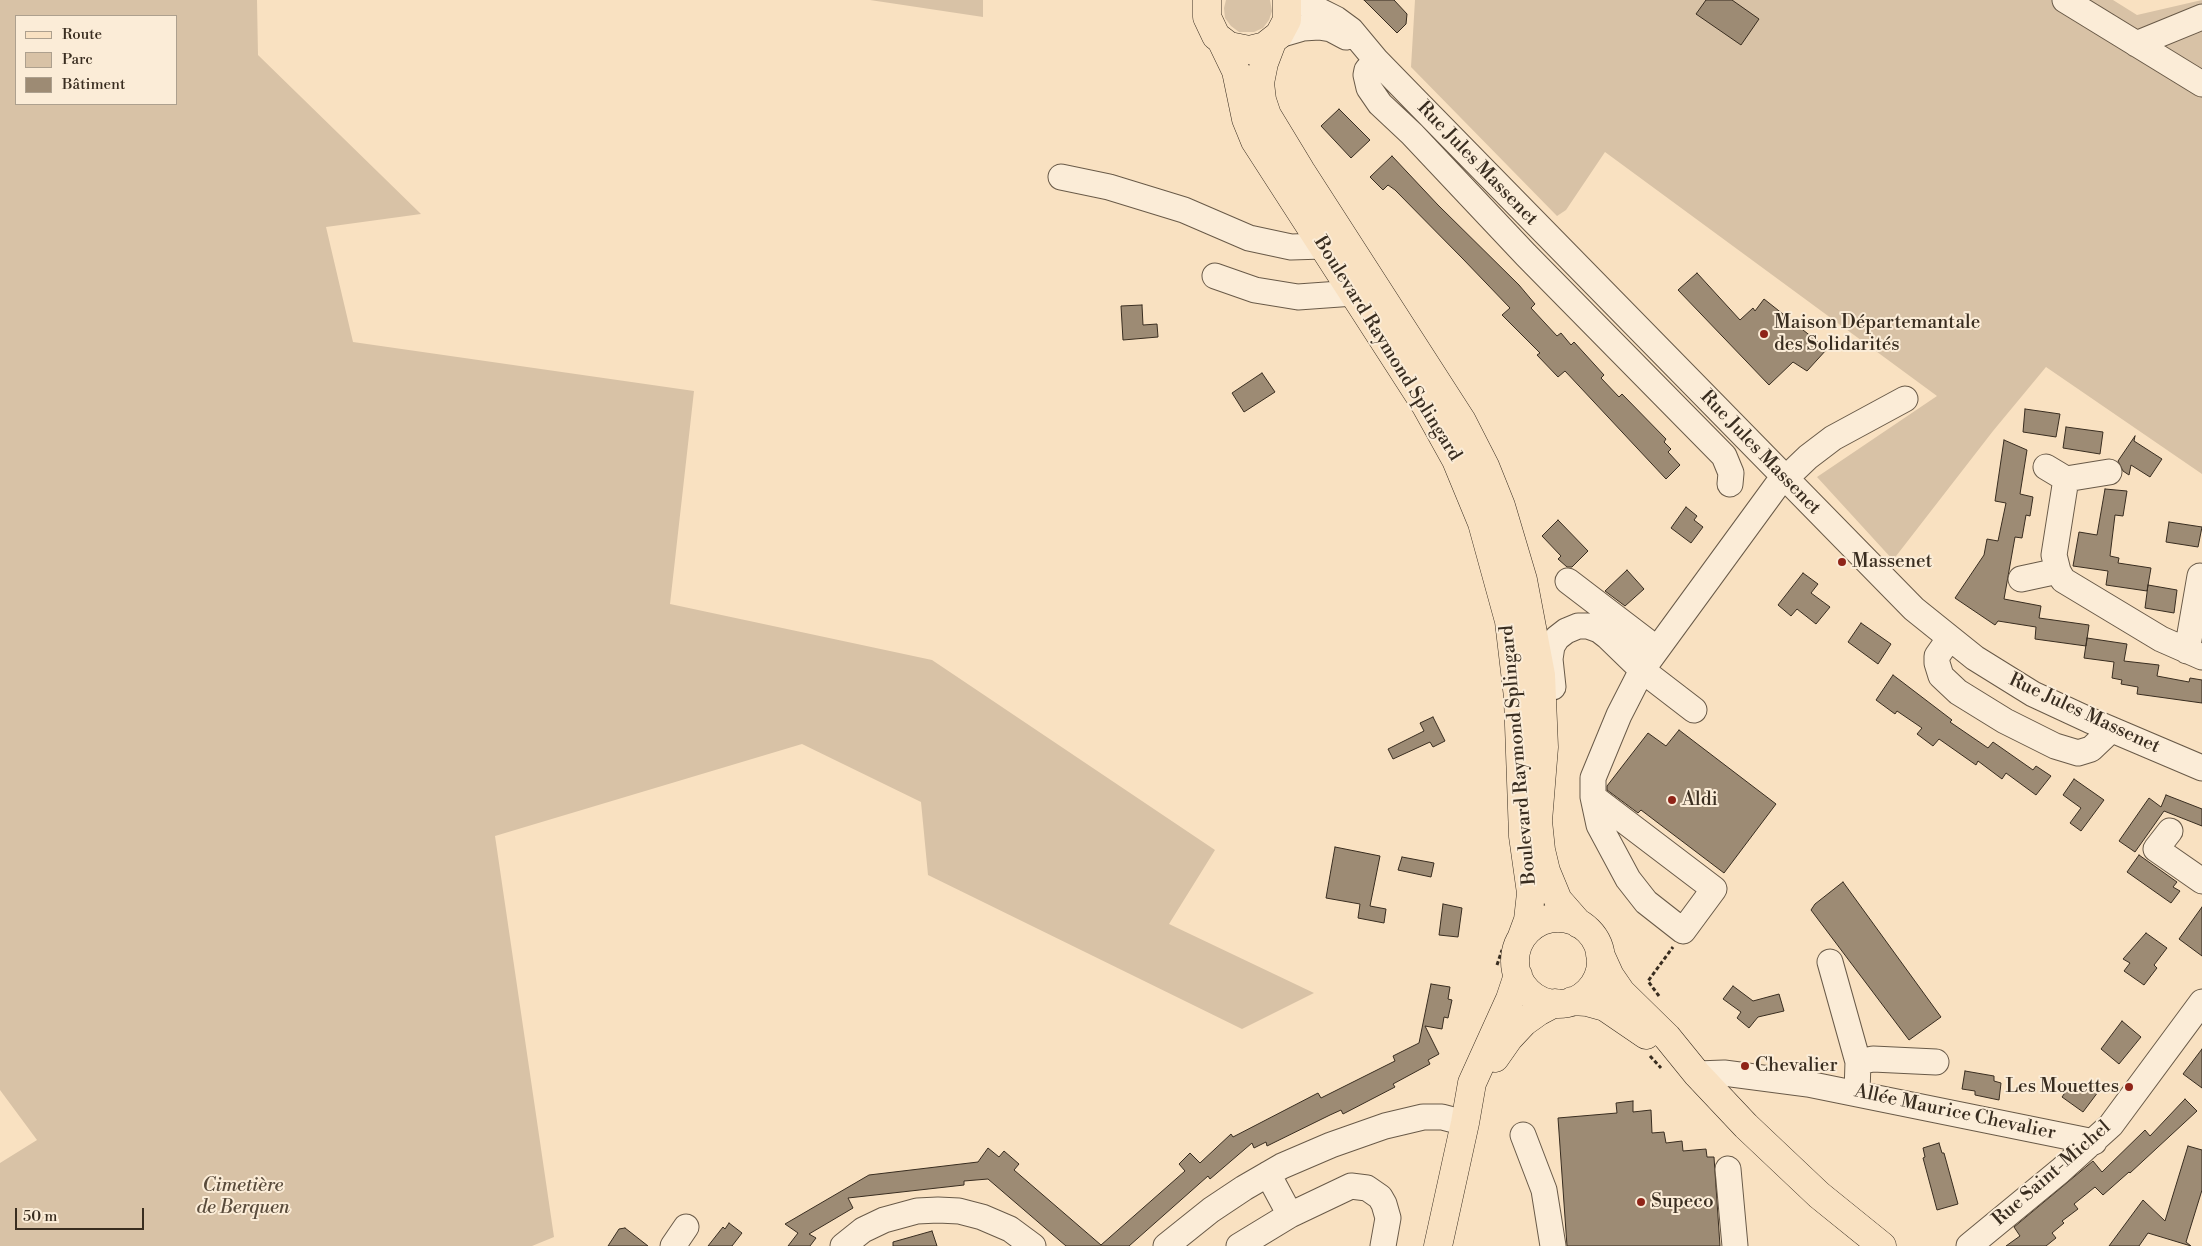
<!DOCTYPE html>
<meta charset="utf-8">
<style>
body{margin:0}
#map{position:relative;width:2202px;height:1246px;overflow:hidden;background:#f9e1c1;font-family:"Libre Bodoni",serif}
canvas{display:block}
.legend{position:absolute;left:15px;top:15px;width:162px;height:90px;box-sizing:border-box;background:#fbecd7;border:1px solid #ada08e;margin:0;padding:6px 9px;list-style:none;font-size:15px;color:#392d20}
.legend li{display:flex;align-items:center;gap:10px;height:25px}
.legend b{width:25px;border:1px solid #ada08e}
.scale{position:absolute;left:15px;top:1208px;width:129px;height:22px;box-sizing:border-box;border:2px solid #392d20;border-top:0;padding-left:6px;font-size:15px;line-height:18px;white-space:nowrap;color:#392d20;-webkit-text-stroke:4px #fbecd7;paint-order:stroke}
</style>
<div id="map">
<canvas width="2202" height="1246"></canvas>
<ul class="legend">
<li><b style="height:6px;background:#f9e1c1"></b>Route</li>
<li><b style="height:14px;background:#d8c2a6"></b>Parc</li>
<li><b style="height:14px;background:#9d8b74"></b>Bâtiment</li>
</ul>
<div class="scale">50 m</div>
</div>
<script>
const ctx = document.querySelector('canvas').getContext('2d');
ctx.lineJoin = 'round';
function fillPath(path, color) {
  ctx.fillStyle = color;
  ctx.fill(path, 'evenodd');
}
function shape(rows) {
  const path = new Path2D();
  for (const r of rows) {
    if (r.length === 3) {
      path.moveTo(r[0] + r[2], r[1]);
      path.arc(r[0], r[1], r[2], 0, 2 * Math.PI);
      continue;
    }
    path.moveTo(r[0], r[1]);
    for (let i = 2; i < r.length; i += 2) path.lineTo(r[i], r[i + 1]);
  }
  return path;
}
function strokePath(path, color, width, dash) {
  ctx.strokeStyle = color;
  ctx.lineWidth = width;
  ctx.lineCap = dash ? 'butt' : 'round';
  ctx.setLineDash(dash || []);
  ctx.stroke(path);
}
function drawText(font, color, halo, rows, align = 'center') {
  ctx.font = font + ' "Libre Bodoni",serif';
  ctx.lineWidth = 4;
  ctx.setLineDash([]);
  ctx.textBaseline = 'middle';
  ctx.strokeStyle = halo;
  ctx.fillStyle = color;
  for (const [text, x, y, turn = 0] of rows) {
    ctx.save();
    ctx.translate(x, y);
    ctx.rotate((+turn || 0) * Math.PI / 180);
    ctx.textAlign = isNaN(turn) ? turn : align;
    if (halo) ctx.strokeText(text, 0, 0);
    ctx.fillText(text, 0, 0);
    ctx.restore();
  }
}
fillPath(shape([
 [0,0,257,0,258,55,421,214,326,227,353,342,694,391,670,604,932,660,1215,850,1169,924,1314,993,1242,1029,928,875,921,802,802,744,495,836,554,1237,532,1246,0,1246,0,1163,37,1140,0,1090],
 [16,16,176,16,176,104,16,104],
 [870,0,983,0,983,17],
 [1226,0,1270,0,1272,11,1269,20,1263,28,1254,32,1239,32,1231,26,1225,18,1224,8],
 [1415,0,2113,0,2137,15,2202,0,2202,474,2046,367,1993,431,1893,560,1817,477,1937,396,1605,152,1566,210,1557,216,1411,67]
]), '#d8c2a6');
const building = shape([
 [1364,0,1394,0,1407,14,1406,24,1397,33,1364,0],
 [1706,0,1732,0,1759,19,1741,45,1696,14,1706,0],
 [1339,109,1370,140,1351,158,1321,126,1339,109],
 [1392,156,1438,205,1519,285,1535,304,1531,308,1557,336,1561,333,1571,345,1574,342,1604,375,1601,378,1619,397,1622,394,1666,439,1664,442,1671,449,1668,452,1680,465,1666,479,1565,371,1558,377,1537,355,1540,353,1502,315,1510,308,1463,259,1395,190,1388,185,1383,190,1370,177,1392,156],
 [1697,273,1740,320,1753,308,1755,311,1764,299,1827,349,1807,371,1793,362,1769,385,1678,290,1697,273],
 [1142,305,1143,325,1157,324,1158,337,1123,340,1121,306,1142,305],
 [1262,373,1275,392,1244,412,1232,393,1262,373],
 [2025,409,2060,414,2056,437,2023,432,2025,409],
 [2066,427,2103,432,2100,454,2063,448,2066,427],
 [2135,436,2134,441,2162,459,2150,477,2131,465,2129,475,2123,471,2118,461,2135,436],
 [2004,440,2027,450,2020,494,2033,497,2030,516,2026,515,2022,538,2015,537,2004,599,2041,606,2039,618,2089,625,2086,646,2035,639,2036,627,1998,621,1995,625,1955,598,1984,555,1987,539,1998,541,2006,503,1995,501,2004,440],
 [2105,489,2127,491,2123,516,2115,515,2110,556,2119,558,2118,563,2151,568,2147,591,2106,585,2108,571,2073,566,2079,532,2097,535,2105,489],
 [1686,507,1697,516,1694,520,1703,527,1691,543,1671,528,1686,507],
 [1558,520,1588,551,1572,567,1567,567,1558,559,1561,556,1542,536,1558,520],
 [2169,522,2202,527,2198,547,2166,542,2169,522],
 [1627,570,1644,589,1625,606,1605,591,1627,570],
 [1803,573,1818,584,1811,593,1830,607,1816,624,1797,609,1791,616,1778,605,1803,573],
 [2148,585,2177,590,2174,613,2145,608,2148,585],
 [1861,623,1891,644,1878,664,1848,642,1861,623],
 [2087,638,2127,644,2124,661,2159,665,2157,676,2189,682,2190,678,2202,680,2202,703,2137,694,2138,687,2121,684,2122,680,2112,678,2114,662,2084,658,2087,638],
 [1893,675,1952,720,1950,722,1988,748,1993,742,2033,770,2036,766,2051,776,2036,795,2006,773,2002,779,1978,761,1976,765,1939,739,1933,746,1917,734,1922,728,1897,711,1895,714,1876,700,1893,675],
 [1433,717,1445,741,1433,747,1430,742,1393,759,1388,749,1424,731,1420,723,1433,717],
 [1679,730,1776,804,1724,873,1641,810,1638,813,1607,790,1607,786,1648,733,1666,746,1679,730],
 [2074,779,2104,800,2081,831,2070,823,2081,808,2063,795,2074,779],
 [2166,795,2202,809,2202,826,2164,811,2135,852,2119,841,2149,798,2161,807,2166,795],
 [1335,847,1380,856,1370,906,1386,909,1384,923,1358,918,1360,904,1326,898,1335,847],
 [2139,855,2177,882,2173,887,2180,891,2171,903,2127,872,2139,855],
 [1402,857,1434,863,1431,877,1398,870,1402,857],
 [1843,882,1941,1017,1909,1040,1811,910,1815,904,1843,882],
 [1443,904,1462,908,1458,937,1439,935,1443,904],
 [2202,907,2202,956,2179,939,2202,907],
 [2146,933,2167,948,2154,965,2157,968,2144,985,2124,971,2130,963,2123,959,2146,933],
 [1431,984,1450,987,1448,999,1452,1000,1448,1018,1444,1017,1442,1029,1425,1026,1439,1054,1428,1060,1430,1064,1393,1084,1395,1087,1343,1114,1341,1110,1330,1115,1267,1146,1266,1142,1254,1148,1252,1143,1210,1179,1208,1176,1129,1246,1066,1246,988,1179,964,1181,964,1185,848,1198,853,1208,809,1234,816,1238,810,1246,788,1246,798,1233,785,1224,869,1175,978,1162,988,1148,999,1157,1004,1151,1019,1164,1014,1170,1101,1245,1185,1171,1179,1164,1190,1153,1200,1163,1231,1134,1233,1137,1318,1093,1321,1098,1395,1061,1393,1056,1419,1043,1431,984],
 [1733,986,1753,1001,1779,994,1784,1011,1758,1017,1749,1028,1737,1018,1741,1012,1723,999,1733,986],
 [2122,1021,2141,1037,2119,1064,2101,1049,2122,1021],
 [2202,1049,2202,1088,2183,1074,2202,1049],
 [1965,1071,1994,1076,1994,1081,2001,1083,1999,1100,1975,1095,1975,1091,1962,1089,1965,1071],
 [2077,1084,2104,1084,2083,1112,2062,1097,2069,1087,2077,1084],
 [2185,1099,2197,1111,2130,1173,2129,1172,2103,1195,2095,1187,2074,1204,2078,1209,2062,1221,2064,1223,2052,1233,2056,1238,2046,1246,2006,1246,2020,1236,2014,1227,2093,1161,2102,1172,2145,1130,2150,1136,2185,1099],
 [1633,1101,1633,1112,1651,1110,1652,1133,1664,1132,1666,1143,1682,1141,1683,1151,1706,1149,1707,1157,1714,1157,1720,1246,1567,1246,1558,1118,1617,1113,1616,1103,1633,1101],
 [1939,1143,1942,1153,1944,1153,1958,1204,1937,1210,1923,1158,1925,1157,1923,1148,1939,1143],
 [2188,1146,2202,1150,2202,1190,2186,1242,2191,1246,2148,1233,2139,1246,2109,1246,2143,1200,2165,1221,2188,1146],
 [729,1223,742,1233,732,1246,708,1246,723,1227,725,1229,729,1223],
 [625,1228,648,1246,608,1246,619,1229,625,1228],
 [932,1231,937,1246,893,1246,893,1242,932,1231]
]);
fillPath(building, '#9d8b74');
strokePath(building, '#392d20', 1);
const minor = shape([
 [1298,0,1336,19,1351,30,1376,60,1416,101,1914,609,1975,658,2033,694,2089,720,2202,768],
 [2065,0,2202,84],
 [1279,35,1303,28,1319,27,1331,29,1346,37],
 [2136,44,2202,17],
 [1376,60,1367,70,1366,75,1369,88,1380,104,1412,134,1526,255,1724,456,1731,473,1730,484],
 [1061,177,1109,187,1184,210,1249,238,1291,247,1323,246],
 [1215,276,1255,290,1298,297,1354,293,1369,284],
 [2046,467,2066,479,2109,472],
 [1785,479,1808,457,1833,438,1905,399],
 [2066,479,2054,555,2058,571,2063,580,2161,639,2202,657],
 [2021,579,2058,571],
 [1568,581,1657,649],
 [1949,639,1937,656,1937,663,1941,676,1958,692,2005,721,2055,746,2078,753,2091,749,2111,730],
 [2187,651,2200,576],
 [1553,687,1550,659,1552,646,1557,638,1566,631,1578,626,1588,626,1599,630,1608,637,1642,670,1694,710],
 [1593,797,1714,889,1683,931,1646,902,1628,879,1599,825,1593,797,1593,778,1619,715,1642,670,1783,477],
 [2170,831,2156,849,2202,881],
 [1830,962,1858,1062,1857,1093],
 [1858,1062,1873,1059,1936,1062],
 [1697,1074,1724,1073,1808,1084,2094,1142],
 [1523,1135,1544,1190,1553,1246],
 [1728,1169,1735,1246],
 [1268,1174,1290,1215],
 [673,1246,686,1227],
 [843,1246,863,1230,884,1220,917,1211,938,1210,959,1211,982,1217,1010,1229,1033,1246],
 [1166,1246,1211,1210,1244,1188,1282,1166,1331,1145,1385,1126,1423,1117,1442,1117,1465,1123],
 [1239,1246,1290,1215,1351,1186,1367,1188,1380,1197,1384,1204,1388,1218,1383,1246],
 [1969,1246,2060,1171,2111,1125,2202,1002]
]);
const major = shape([
 [1207,0,1207,17,1216,36,1229,46,1249,50,1265,46,1279,35,1287,20,1287,0],
 [1222,42,1236,71,1246,119,1255,141,1426,406,1456,460,1482,523,1509,621,1518,697,1523,836,1531,893,1528,920,1521,939],
 [1272,42,1264,63,1260,83,1262,100,1267,115,1301,171,1462,421,1485,466,1501,506,1523,580,1541,675,1544,747,1538,821,1541,850,1546,871,1558,900,1579,924],
 [1558,961,43],
 [1600,954,1610,976,1621,992,1667,1037,1697,1074,1746,1126,1819,1195,1882,1246],
 [1572,1001,1587,1002,1605,1007,1646,1035],
 [1495,1058,1509,1038,1524,1022,1538,1012,1555,1003],
 [1438,1246,1465,1123,1472,1083,1510,999,1518,975]
]);
strokePath(minor, '#695a48', 27);
strokePath(major, '#392d20', 29);
strokePath(shape([
 [1497,965,1502,950],
 [1659,996,1648,981,1673,947],
 [1650,1056,1661,1068]
]), '#392d20', 3, [4, 2.5]);
strokePath(minor, '#fbecd7', 25);
strokePath(major, '#f9e1c1', 28);
for (const [x, y, r, color] of [
 [1764,334,5,"#8f2418"],
 [1842,562,5,"#8f2418"],
 [1672,800,5,"#8f2418"],
 [1745,1066,5,"#8f2418"],
 [2129,1087,5,"#8f2418"],
 [1641,1202,5,"#8f2418"]
]) {
  const dot = new Path2D();
  dot.arc(x, y, r, 0, 2 * Math.PI);
  ctx.fillStyle = color;
  ctx.fill(dot);
  strokePath(dot, '#fbecd7', 2);
}
drawText('19px', '#392d20', '#fbecd7', [
 ["Rue Jules Massenet",1477,164,46],
 ["Boulevard Raymond Splingard",1387,349,58],
 ["Rue Jules Massenet",1760,453,46],
 ["Rue Jules Massenet",2084,714,25],
 ["Boulevard Raymond Splingard",1519,755,-95],
 ["Allée Maurice Chevalier",1955,1113,12],
 ["Rue Saint-Michel",2052,1174,-41]
]);
drawText('19px', '#392d20', '#fbecd7', [
 ["Maison Départemantale",1774,323],
 ["des Solidarités",1774,345],
 ["Massenet",1852,562],
 ["Aldi",1682,800],
 ["Chevalier",1755,1066],
 ["Les Mouettes",2119,1087,"right"],
 ["Supeco",1651,1202]
], 'left');
drawText('italic 19px', '#594b3b', '#fbecd7', [
 ["Cimetière",243,1186],
 ["de Berquen",243,1208]
]);
</script>
